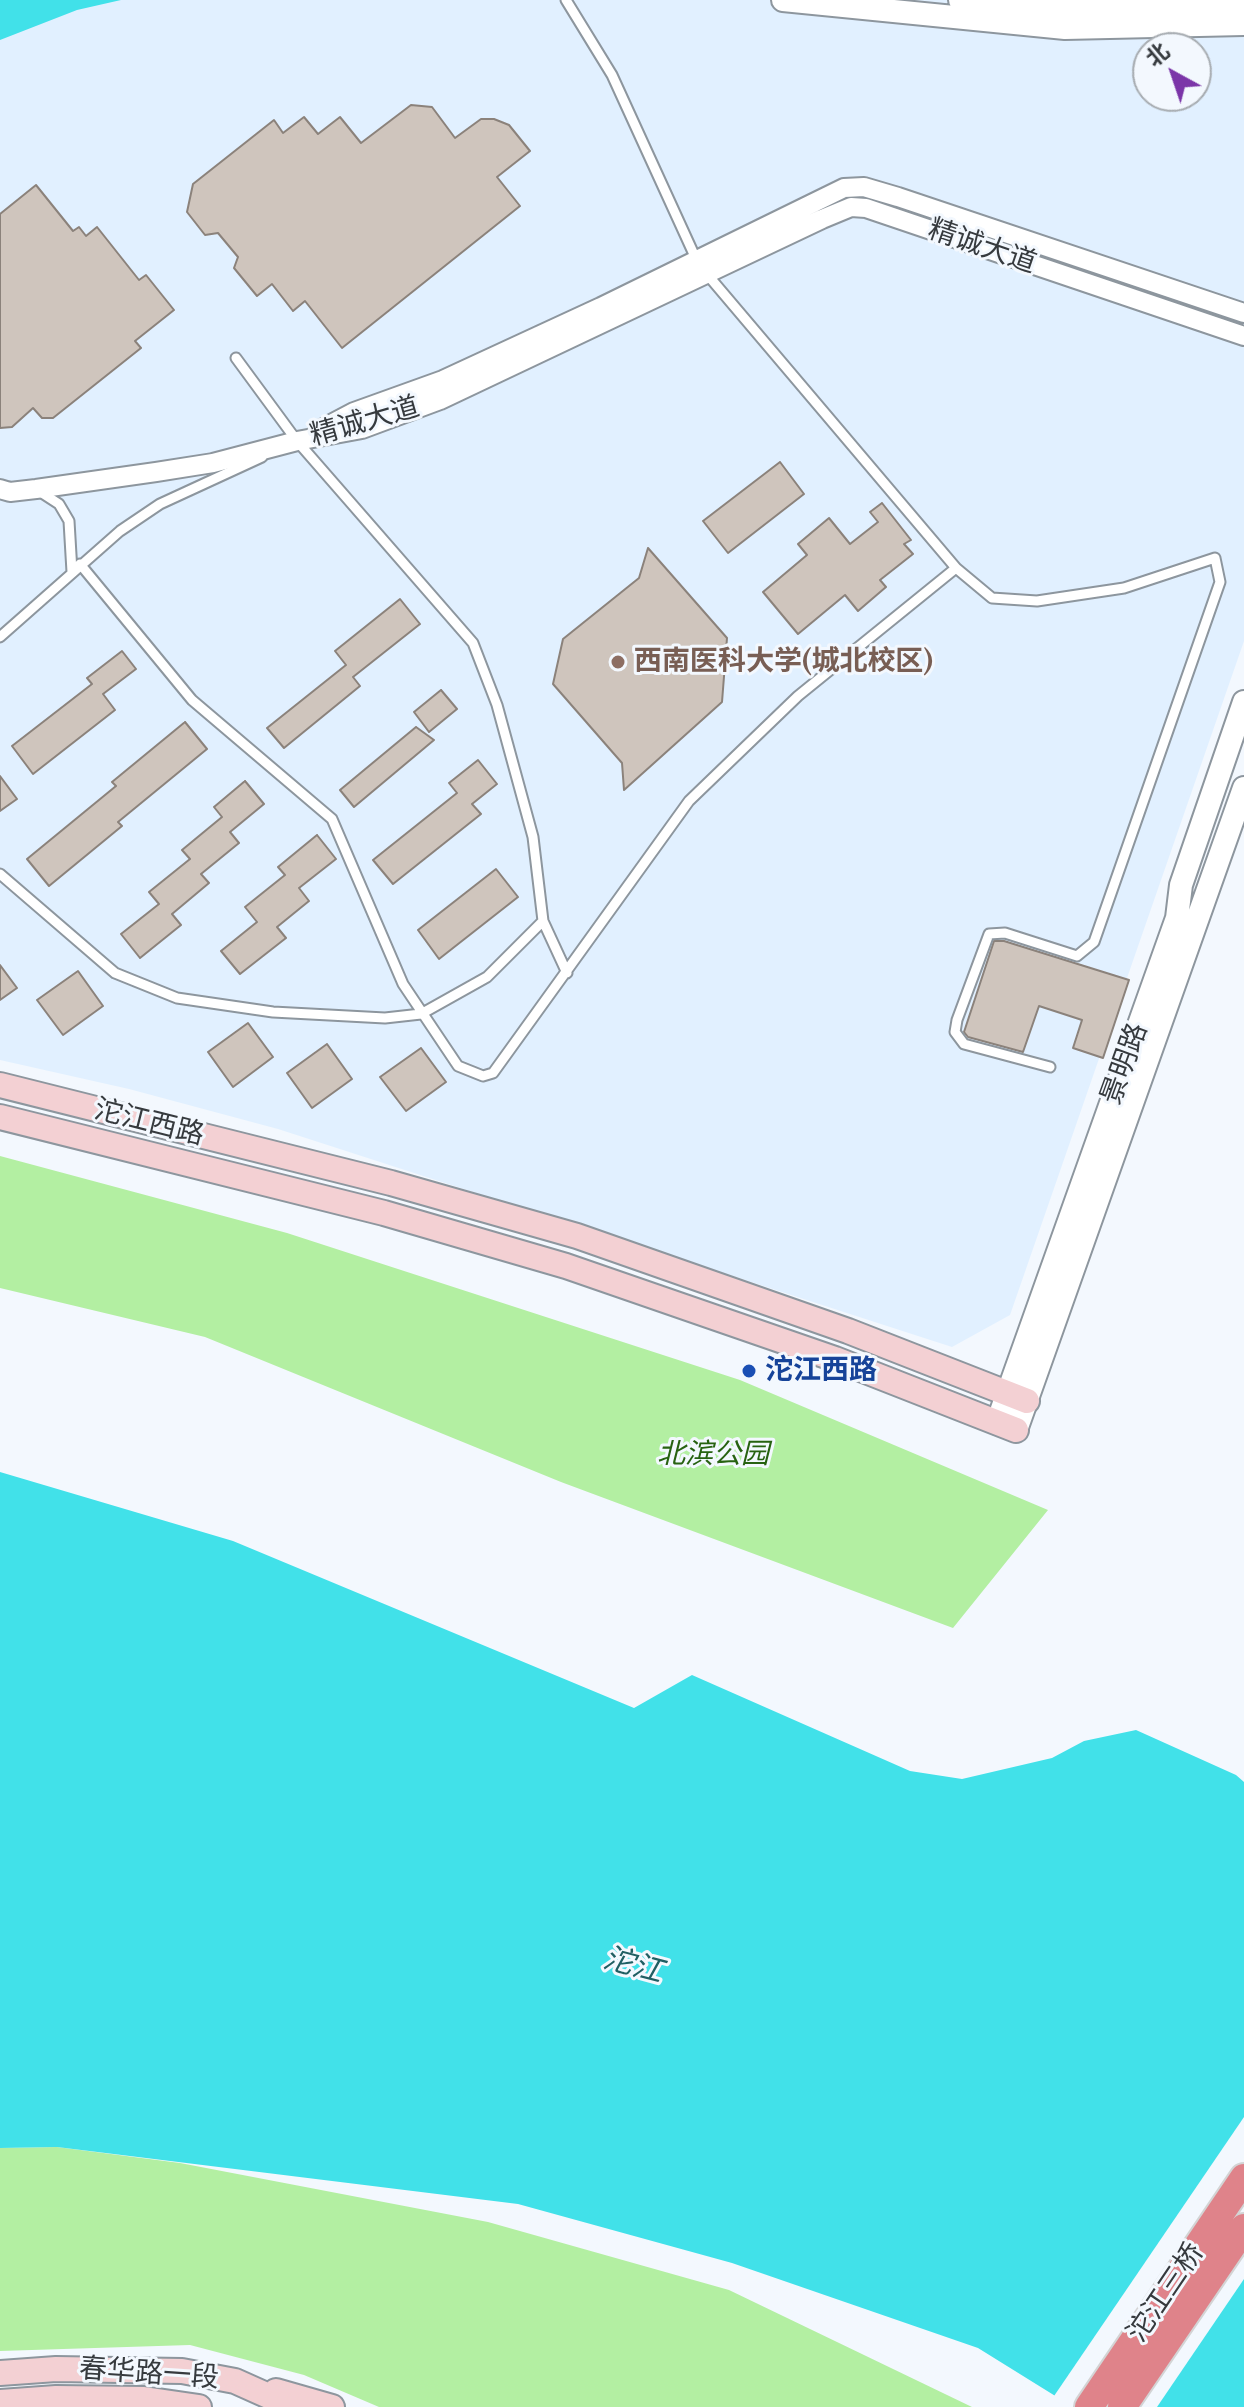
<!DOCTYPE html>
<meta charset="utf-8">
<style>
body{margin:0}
#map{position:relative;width:1244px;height:2407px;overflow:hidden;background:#f3f8fe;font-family:"Libre Baskerville","Noto Sans SC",serif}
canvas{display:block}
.north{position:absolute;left:1132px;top:32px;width:80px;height:80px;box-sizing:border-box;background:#f3f8fe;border:2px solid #a7acb1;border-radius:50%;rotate:320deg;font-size:22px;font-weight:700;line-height:32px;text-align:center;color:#363a3e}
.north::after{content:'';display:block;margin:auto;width:28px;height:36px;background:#7b35a8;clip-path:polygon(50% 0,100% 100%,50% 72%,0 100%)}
</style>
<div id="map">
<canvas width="1244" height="2407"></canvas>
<div class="north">北</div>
</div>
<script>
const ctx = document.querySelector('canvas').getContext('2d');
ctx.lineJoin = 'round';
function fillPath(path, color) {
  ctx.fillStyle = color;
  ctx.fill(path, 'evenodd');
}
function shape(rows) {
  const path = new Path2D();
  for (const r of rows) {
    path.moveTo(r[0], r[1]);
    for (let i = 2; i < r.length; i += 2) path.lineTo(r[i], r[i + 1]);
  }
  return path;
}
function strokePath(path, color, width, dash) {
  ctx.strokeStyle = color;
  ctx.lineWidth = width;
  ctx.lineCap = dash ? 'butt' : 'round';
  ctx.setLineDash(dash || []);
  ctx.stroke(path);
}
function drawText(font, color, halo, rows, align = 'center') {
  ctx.font = font + ' "Libre Baskerville","Noto Sans SC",serif';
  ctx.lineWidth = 6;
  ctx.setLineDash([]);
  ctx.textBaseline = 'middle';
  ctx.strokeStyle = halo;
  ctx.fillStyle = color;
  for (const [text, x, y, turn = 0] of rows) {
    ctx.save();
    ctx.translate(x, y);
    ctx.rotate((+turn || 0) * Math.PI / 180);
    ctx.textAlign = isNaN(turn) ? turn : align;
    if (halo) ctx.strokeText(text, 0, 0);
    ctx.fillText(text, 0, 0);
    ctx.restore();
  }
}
fillPath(shape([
 [0,0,1244,0,1244,641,1010,1315,952,1347,278,1129,129,1089,0,1060],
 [1148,48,1196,48,1196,96,1148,96]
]), '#e1f0ff');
fillPath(shape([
 [0,1156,287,1233,740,1380,1048,1510,953,1628,561,1482,205,1337,0,1288],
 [57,2147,180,2163,488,2222,729,2290,972,2407,379,2407,304,2375,190,2345,0,2351,0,2148]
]), '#b3efa2');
fillPath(shape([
 [0,0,121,0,77,10,0,40],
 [0,1472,233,1541,634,1708,692,1675,910,1771,962,1779,1052,1758,1084,1741,1136,1730,1236,1775,1244,1782,1244,2407,1073,2407,978,2348,732,2263,518,2204,57,2147,0,2148]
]), '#41e1e9');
fillPath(shape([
 [1244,2117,1244,2279,1157,2407,1065,2407,1052,2399]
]), '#f3f8fe');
const building = shape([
 [411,105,432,107,455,138,481,119,494,119,509,125,530,151,497,177,520,206,342,348,305,301,293,311,272,284,257,296,234,268,238,257,218,233,205,235,187,212,193,184,274,120,283,133,304,117,318,134,340,117,361,143,411,105],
 [36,185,73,231,79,227,86,236,97,227,139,280,146,275,174,310,135,341,141,348,53,418,42,418,33,408,12,427,0,428,0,214,36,185],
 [780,462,804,494,728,553,703,521,780,462],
 [882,503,911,540,904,544,913,554,880,580,886,587,858,611,845,595,798,634,763,592,807,555,798,544,829,518,850,544,878,522,870,512,882,503],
 [648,548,727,638,722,702,624,790,622,763,553,684,563,639,639,578,648,548],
 [400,599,420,624,353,677,360,686,284,748,267,728,346,665,335,651,400,599],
 [122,651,136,669,103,694,115,710,33,774,12,746,92,684,87,678,122,651],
 [441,690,457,709,429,732,414,712,441,690],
 [185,722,207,749,118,822,122,826,49,886,27,859,116,786,112,782,185,722],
 [416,727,434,740,354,807,340,790,416,727],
 [478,760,497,784,472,804,481,814,393,884,373,860,457,793,449,783,478,760],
 [0,776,17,799,0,811,0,776],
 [245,781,264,804,230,832,239,843,201,874,209,883,172,914,181,925,140,958,121,934,159,904,149,892,190,859,182,850,222,817,214,807,245,781],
 [317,835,336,859,299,888,309,901,277,927,286,938,240,974,221,951,257,922,245,907,285,875,278,867,317,835],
 [496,869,518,897,439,959,418,930,496,869],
 [994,941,1004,941,1129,980,1103,1058,1073,1048,1082,1020,1039,1006,1023,1052,968,1037,964,1032,994,941],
 [0,965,17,988,0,1000,0,965],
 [78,971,103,1006,63,1035,37,1000,78,971],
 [248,1023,273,1057,233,1087,208,1052,248,1023],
 [327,1044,352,1079,312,1108,287,1073,327,1044],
 [421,1048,446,1082,406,1111,380,1077,421,1048]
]);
fillPath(building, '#cfc5bd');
strokePath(building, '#8b827b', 2);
const service = shape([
 [566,0,612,75,697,261],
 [706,273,956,568,992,598,1037,601,1124,588,1215,558,1220,582,1094,942,1077,956,1005,933,989,934,957,1020,955,1032,964,1044,1050,1067],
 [236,358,297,441,473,643,497,705,533,837,543,921,567,973],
 [39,491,59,504,69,521,72,572],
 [80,564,192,700,332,819,403,984,458,1066,483,1076,493,1073,689,801,798,696,956,568],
 [0,637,120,531,160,504,262,457],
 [0,874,115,973,177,998,273,1012,385,1018,421,1014,487,977,543,921]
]);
const minor = shape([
 [318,431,354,412,443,380,601,307,844,188,864,187,898,197,1244,313],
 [0,489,10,492,36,489,156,472,213,463,297,441,362,429,440,400,822,219,851,207,866,208,1244,336]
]);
const tertiary = shape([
 [783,0,1065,28,1244,24],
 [960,0,1067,10,1244,4],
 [997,1423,1177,918,1181,885,1244,702],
 [1016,1430,1244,788]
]);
const secondary = shape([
 [0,1085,391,1183,577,1236,848,1331,1027,1401],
 [0,1117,384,1213,566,1266,835,1359,1016,1430],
 [0,2373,56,2369,182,2371,235,2381,293,2407],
 [276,2391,332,2407],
 [0,2402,56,2398,144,2399,199,2407]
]);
const trunk = shape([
 [1089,2407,1244,2178],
 [1122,2407,1244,2228]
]);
strokePath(service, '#8d969e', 13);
strokePath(minor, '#8d969e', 22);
strokePath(tertiary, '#8d969e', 26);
strokePath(secondary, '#8d969e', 28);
strokePath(trunk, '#d3d4d5', 32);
strokePath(service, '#fff', 9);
strokePath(minor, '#fff', 18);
strokePath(tertiary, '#fff', 22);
strokePath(secondary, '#f3d0d3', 24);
strokePath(trunk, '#df838a', 28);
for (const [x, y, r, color] of [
 [618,662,8,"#8d6e63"],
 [749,1371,8,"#1a4fb4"]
]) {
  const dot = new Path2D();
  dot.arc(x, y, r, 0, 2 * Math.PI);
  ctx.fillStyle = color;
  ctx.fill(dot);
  strokePath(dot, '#f3f8fe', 3);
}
drawText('28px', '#363a3e', '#f3f8fe', [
 ["精诚大道",982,247,19],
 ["精诚大道",365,422,-16],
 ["景明路",1125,1064,-70],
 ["沱江西路",149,1123,14],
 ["沱江三桥",1166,2293,-56],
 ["春华路一段",149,2374,4]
]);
drawText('bold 28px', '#785e54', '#f3f8fe', [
 ["西南医科大学(城北校区)",634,662]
], 'left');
drawText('bold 28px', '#164399', '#f3f8fe', [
 ["沱江西路",765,1371]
], 'left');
drawText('italic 28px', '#276211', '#f3f8fe', [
 ["北滨公园",713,1455]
]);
drawText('italic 30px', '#205f63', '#f3f8fe', [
 ["沱江",633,1966,15]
]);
</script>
